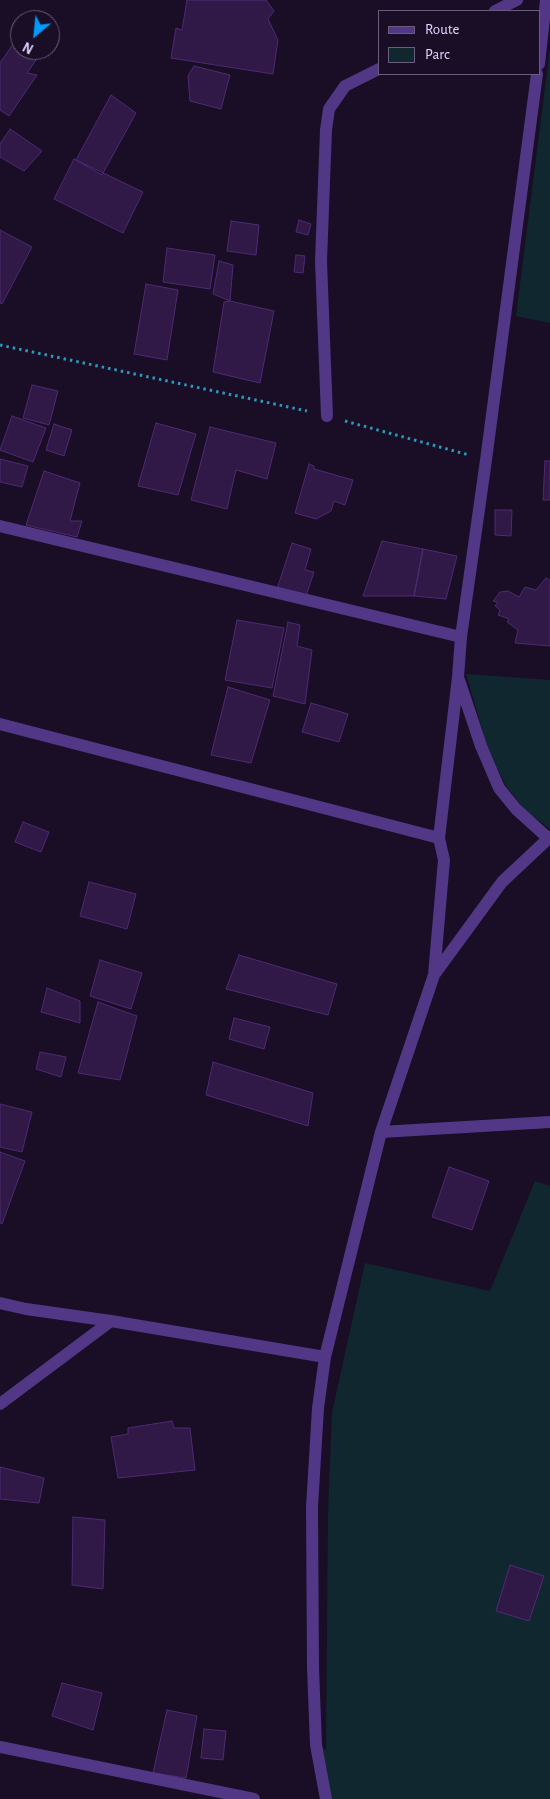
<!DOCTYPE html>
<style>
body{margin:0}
#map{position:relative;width:550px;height:1799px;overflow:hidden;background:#190e25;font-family:"Alegreya Sans",sans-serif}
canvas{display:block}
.legend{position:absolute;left:378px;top:10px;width:162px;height:65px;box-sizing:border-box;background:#190e25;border:1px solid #6a5c7c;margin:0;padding:6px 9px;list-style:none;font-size:15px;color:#e4d2ff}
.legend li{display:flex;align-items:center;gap:10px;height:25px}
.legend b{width:25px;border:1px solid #6a5c7c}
.north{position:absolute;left:10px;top:10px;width:50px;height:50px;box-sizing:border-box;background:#190e25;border:1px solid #6a5c7c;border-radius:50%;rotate:208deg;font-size:14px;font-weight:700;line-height:20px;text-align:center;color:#e4d2ff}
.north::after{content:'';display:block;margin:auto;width:18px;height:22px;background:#009afd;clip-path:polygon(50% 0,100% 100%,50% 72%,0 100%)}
</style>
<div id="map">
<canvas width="550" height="1799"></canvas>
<ul class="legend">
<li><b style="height:6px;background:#513786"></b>Route</li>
<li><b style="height:14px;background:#11272f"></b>Parc</li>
</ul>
<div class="north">N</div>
</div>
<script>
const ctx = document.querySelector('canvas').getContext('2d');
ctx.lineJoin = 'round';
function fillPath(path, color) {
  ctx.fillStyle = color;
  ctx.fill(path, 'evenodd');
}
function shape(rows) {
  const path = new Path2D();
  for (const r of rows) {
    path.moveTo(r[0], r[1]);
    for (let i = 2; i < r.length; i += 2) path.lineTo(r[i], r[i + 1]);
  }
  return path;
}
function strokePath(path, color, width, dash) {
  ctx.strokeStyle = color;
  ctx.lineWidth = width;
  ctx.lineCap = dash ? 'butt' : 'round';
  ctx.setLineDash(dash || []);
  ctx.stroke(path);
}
fillPath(shape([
 [550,48,550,323,516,316],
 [466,674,550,680,550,829,524,809,505,784,487,746],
 [535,1181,550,1186,550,1799,326,1799,316,1745,326,1750,328,1513,332,1413,365,1263,490,1291]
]), '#11272f');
const building = shape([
 [187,0,266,0,274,11,268,19,278,40,273,74,171,58,176,28,182,30,187,0],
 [20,34,20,50,43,50,27,73,37,75,9,116,0,110,0,63,20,34],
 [194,66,230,75,221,109,190,101,188,76,194,66],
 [111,95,136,113,102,175,76,160,111,95],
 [10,129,42,151,24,171,0,157,0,144,10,129],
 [74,159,143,192,123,233,54,199,74,159],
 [299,220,311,224,308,235,296,232,299,220],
 [231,221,259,225,256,255,227,251,231,221],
 [0,230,32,247,2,304,0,303,0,230],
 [167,248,215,255,210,289,163,282,167,248],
 [296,255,305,256,303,273,294,272,296,255],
 [219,261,233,265,230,301,213,294,219,261],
 [146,284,178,290,167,360,134,354,146,284],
 [230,301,274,311,260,383,213,372,224,302,230,301],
 [32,385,58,391,49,425,23,418,32,385],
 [12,416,46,428,33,462,0,450,12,416],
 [156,423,196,434,178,495,138,486,156,423],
 [54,424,72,430,64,456,46,450,54,424],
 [210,427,276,443,267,479,236,470,227,509,191,500,210,427],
 [0,459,28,466,22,487,0,482,0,459],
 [545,461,550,461,550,500,543,500,545,461],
 [309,464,314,466,314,469,353,480,345,505,334,501,331,511,316,519,295,513,309,464],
 [44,471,80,483,70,521,82,521,77,537,26,525,44,471],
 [495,510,512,510,511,536,495,535,495,510],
 [382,541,423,549,414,596,363,596,382,541],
 [292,543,311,549,305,570,314,572,305,599,277,589,292,543],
 [423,549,457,556,446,599,414,596,423,549],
 [546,578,550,580,550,646,515,643,518,630,507,622,509,619,498,615,500,610,495,606,498,602,493,601,500,592,508,591,519,597,525,587,536,590,546,578],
 [237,620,284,628,272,688,225,680,237,620],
 [288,622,300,625,297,646,312,650,305,704,273,696,288,622],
 [228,687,270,700,251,763,211,755,228,687],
 [311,703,348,714,339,742,302,732,311,703],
 [23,822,49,832,41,852,15,842,23,822],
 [89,882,136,894,127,929,80,916,89,882],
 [239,955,337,984,328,1015,226,989,239,955],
 [100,960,142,973,131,1009,90,996,100,960],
 [47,988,80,1001,80,1023,41,1012,47,988],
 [98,1002,137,1016,120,1080,78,1073,98,1002],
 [234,1018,270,1027,264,1049,229,1039,234,1018],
 [40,1052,66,1057,61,1077,36,1069,40,1052],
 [213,1062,313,1093,308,1126,206,1095,213,1062],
 [0,1104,32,1112,22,1152,0,1147,0,1104],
 [0,1152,25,1161,2,1224,0,1223,0,1152],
 [449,1167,489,1181,472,1230,432,1217,449,1167],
 [172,1421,174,1428,190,1428,195,1470,118,1478,111,1437,128,1434,128,1428,172,1421],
 [0,1467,44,1478,39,1503,0,1499,0,1467],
 [73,1517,105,1520,103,1589,72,1585,73,1517],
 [510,1565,544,1576,529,1621,496,1611,510,1565],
 [62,1683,102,1693,93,1730,52,1716,62,1683],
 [167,1710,197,1716,186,1778,153,1773,167,1710],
 [204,1729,226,1731,223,1760,201,1758,204,1729]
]);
fillPath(building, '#301947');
strokePath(building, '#4e2a73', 1);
strokePath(shape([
 [0,345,307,411],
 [345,421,469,455]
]), '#2a99ba', 3, [2.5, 4]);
strokePath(shape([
 [495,11,517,0],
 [539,64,546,0],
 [327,416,321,261,326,130,329,109,345,86,379,69],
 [0,526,461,637],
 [459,680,481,746,499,788,516,809,548,838],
 [0,724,439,838],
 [434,975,502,882,550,837],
 [381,1132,550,1122],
 [0,1303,26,1309,111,1321,325,1357],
 [0,1404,111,1321],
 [0,1747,254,1799],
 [326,1799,316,1745,313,1668,312,1507,318,1408,325,1357,381,1132,434,975,444,860,439,838,458,677,461,637,486,460,537,74]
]), '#513786', 12);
</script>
